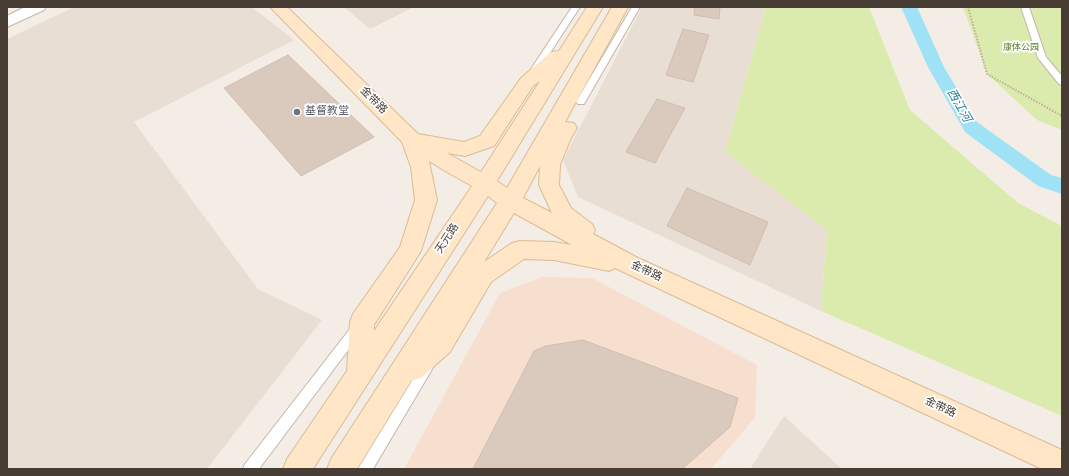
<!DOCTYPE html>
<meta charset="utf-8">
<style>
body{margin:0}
#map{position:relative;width:1069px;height:476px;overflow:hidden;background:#f4ede6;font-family:Overpass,sans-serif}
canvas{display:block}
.frame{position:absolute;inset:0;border:8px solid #483d35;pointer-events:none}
</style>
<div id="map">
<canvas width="1069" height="476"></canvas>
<div class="frame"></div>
</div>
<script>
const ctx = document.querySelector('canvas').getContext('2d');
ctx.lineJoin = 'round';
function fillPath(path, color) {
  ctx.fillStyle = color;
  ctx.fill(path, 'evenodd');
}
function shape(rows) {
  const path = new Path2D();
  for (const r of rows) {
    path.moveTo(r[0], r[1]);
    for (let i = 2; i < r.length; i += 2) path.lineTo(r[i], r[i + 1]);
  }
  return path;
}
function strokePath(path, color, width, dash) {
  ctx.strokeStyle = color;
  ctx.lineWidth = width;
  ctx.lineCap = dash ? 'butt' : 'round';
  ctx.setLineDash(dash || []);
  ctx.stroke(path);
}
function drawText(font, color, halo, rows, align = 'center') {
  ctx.font = font + ' Overpass,"Noto Sans SC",sans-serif';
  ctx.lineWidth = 3.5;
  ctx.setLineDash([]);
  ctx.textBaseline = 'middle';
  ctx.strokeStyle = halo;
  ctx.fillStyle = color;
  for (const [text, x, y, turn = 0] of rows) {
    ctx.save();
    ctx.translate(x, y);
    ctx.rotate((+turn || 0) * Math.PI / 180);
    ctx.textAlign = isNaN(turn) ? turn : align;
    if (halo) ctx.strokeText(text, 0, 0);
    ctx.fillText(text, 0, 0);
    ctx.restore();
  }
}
fillPath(shape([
 [74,7,252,7,294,40,134,122,258,289,322,320,207,469,7,469,7,39],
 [344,7,414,7,370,29],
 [642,7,766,7,725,152,827,230,821,311,578,197,563,160],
 [784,416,842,469,750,469]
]), '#e9ded4');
fillPath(shape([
 [542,277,592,278,757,365,755,418,711,469,404,469,500,293]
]), '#f7dfd0');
fillPath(shape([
 [766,7,869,7,910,110,1018,203,1062,226,1062,416,821,311,827,230,725,152],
 [963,7,1062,7,1062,130,1037,120,987,74]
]), '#dbebad');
fillPath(shape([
 [901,7,917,7,944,67,977,122,1051,175,1062,178,1062,194,1038,186,965,132,928,67,901,7]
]), '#9fe2f5');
const building = shape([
 [695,7,720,7,719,19,694,15,695,7],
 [683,29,709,35,693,82,666,75,683,29],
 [288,55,374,137,301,176,224,88,288,55],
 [657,99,685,108,655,163,626,152,657,99],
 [687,188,768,222,750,265,667,226,687,188],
 [583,340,738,398,730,427,682,469,473,469,534,351,546,346,583,340]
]);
fillPath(building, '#dacabe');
strokePath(building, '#d2bdae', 1);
const lane = shape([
 [572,7,580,7,535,76,529,76,528,74,529,72,572,7],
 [632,7,640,7,584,104,578,104,576,102,632,7],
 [1021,7,1029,7,1046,57,1062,76,1062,85,1059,84,1038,58,1021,7],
 [357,323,361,325,363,329,361,333,259,469,243,469,245,464,353,325,357,323],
 [427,361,431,363,433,367,431,371,373,469,358,469,423,363,427,361]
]);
const street = shape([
 [25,7,46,7,44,10,7,27,7,16,25,7]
]);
const secondary = shape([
 [270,7,287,7,418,134,464,142,480,136,521,78,551,52,559,51,587,7,603,7,497,181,507,188,612,7,628,7,565,122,574,123,577,128,570,140,560,165,559,185,571,208,592,224,595,230,593,234,638,258,1062,450,1062,469,1042,469,615,268,609,271,554,260,524,259,491,282,450,352,421,378,411,381,357,469,327,469,331,459,497,203,488,196,313,469,283,469,287,459,347,371,350,322,353,314,400,247,415,200,411,167,402,142,270,7],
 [540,81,481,172,447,153,465,156,494,146,533,86,540,81],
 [429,161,445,171,472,186,374,331,374,325,421,251,437,200,429,161],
 [540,166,539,185,552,213,523,198,540,166],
 [514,213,572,245,554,242,520,241,512,243,484,262,514,213]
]);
strokePath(lane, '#c3b6ab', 2);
strokePath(street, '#c3b6ab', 2);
strokePath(secondary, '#dabb95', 2);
strokePath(shape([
 [968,7,987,74,1062,116]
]), '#c3ac99', 2, [1.5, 1.5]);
fillPath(lane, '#fff');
fillPath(street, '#fff');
fillPath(secondary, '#ffe6c6');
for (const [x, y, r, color] of [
 [297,112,4,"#6b7280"]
]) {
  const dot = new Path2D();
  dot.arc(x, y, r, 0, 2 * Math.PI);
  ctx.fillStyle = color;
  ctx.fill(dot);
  strokePath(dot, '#fff', 1.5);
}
drawText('9px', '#577d24', '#fff', [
 ["康体公园",1021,48]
]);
drawText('11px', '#483d35', '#fff', [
 ["金带路",373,101,45],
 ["天元路",448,239,-57],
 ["金带路",646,272,25],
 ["金带路",940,408,25]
]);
drawText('11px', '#5b616d', '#fff', [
 ["基督教堂",305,112]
], 'left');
drawText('italic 12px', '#237d98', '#fff', [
 ["西江河",958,106,60]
]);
</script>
